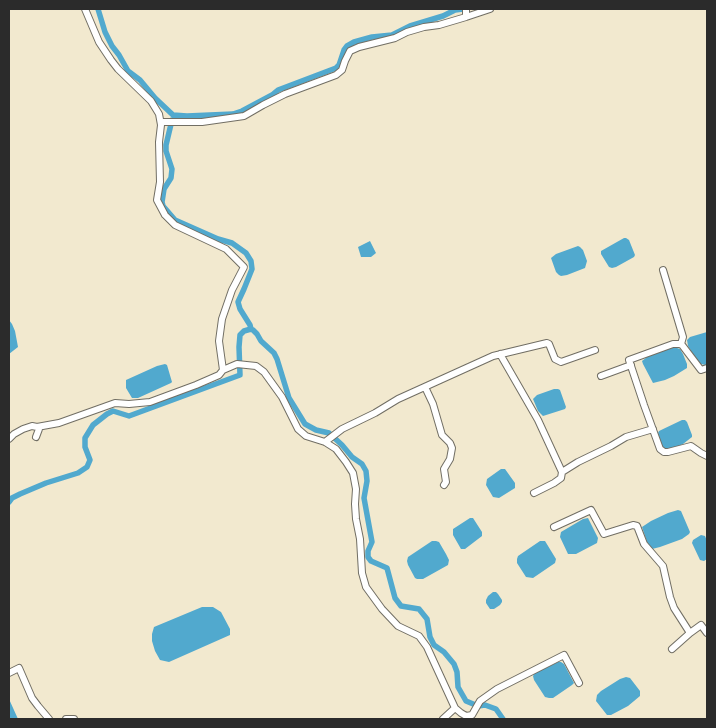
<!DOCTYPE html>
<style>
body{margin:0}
#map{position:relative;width:716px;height:728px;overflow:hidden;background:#f2e9cf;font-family:"Gentium Book Plus",serif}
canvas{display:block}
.frame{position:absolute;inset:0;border:10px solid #2b2b2b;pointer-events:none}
</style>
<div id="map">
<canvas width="716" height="728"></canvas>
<div class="frame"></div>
</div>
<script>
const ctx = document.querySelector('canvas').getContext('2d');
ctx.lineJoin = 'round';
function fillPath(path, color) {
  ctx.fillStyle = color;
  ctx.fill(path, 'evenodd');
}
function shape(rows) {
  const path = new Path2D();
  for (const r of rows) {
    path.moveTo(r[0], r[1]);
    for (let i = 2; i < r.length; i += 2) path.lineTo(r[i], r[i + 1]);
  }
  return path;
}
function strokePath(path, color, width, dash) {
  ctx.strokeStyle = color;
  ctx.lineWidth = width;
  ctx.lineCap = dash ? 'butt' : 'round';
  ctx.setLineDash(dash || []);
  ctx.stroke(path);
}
fillPath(shape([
 [624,238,626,238,629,240,635,255,634,257,616,267,612,268,609,267,601,254,601,251],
 [370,241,376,253,371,257,361,257,358,247],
 [578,246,580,247,583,250,587,261,585,268,567,275,561,276,559,275,556,272,551,258,556,254],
 [9,320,12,324,15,331,18,347,9,354],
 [707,332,707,364,705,365,701,364,696,359,688,346,687,340,690,337],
 [674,347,680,349,683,354,687,364,687,368,674,376,665,380,653,383,643,364,642,361,647,357],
 [165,364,167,365,172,382,171,383,138,398,132,398,126,388,126,380,157,366],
 [554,389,558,389,560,390,566,407,565,409,543,416,538,411,533,399,537,395],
 [682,420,685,420,687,422,692,435,692,437,683,444,667,451,662,447,658,433,659,431],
 [501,469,505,469,515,483,515,488,499,498,493,497,486,485,487,479],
 [678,510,681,511,690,532,689,534,682,539,660,547,652,549,647,542,642,527,651,521,668,513],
 [470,518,473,518,482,532,482,536,465,549,461,549,453,535,453,529],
 [588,518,598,538,597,543,576,554,568,554,560,537,561,532,583,519],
 [701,535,705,536,707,541,707,559,704,561,700,560,692,543,693,540],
 [432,541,436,541,439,542,446,554,449,560,448,565,423,579,417,579,415,578,408,565,407,561,408,557],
 [540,541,545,541,556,559,555,563,533,578,526,577,517,563,517,559,518,556],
 [493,592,496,592,498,594,502,600,502,602,500,605,494,609,490,609,486,603,486,600,488,596],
 [202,607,213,607,221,612,230,629,230,635,169,662,160,660,155,651,152,641,152,634,154,627],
 [558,662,561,662,564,664,574,683,572,685,553,698,549,698,545,697,534,680,533,676,535,673],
 [626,677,630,678,640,691,640,696,628,706,611,715,607,715,596,701,597,695,601,691,620,679],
 [9,699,18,719,9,719]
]), '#51a9ce');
strokePath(shape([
 [98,9,105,32,112,46,119,55,128,71,140,80,155,98,173,115,187,116,233,114,242,111,272,95,278,90,336,68,339,65,344,50,347,46,354,42,372,37,392,35,410,26,443,16,455,10,463,9],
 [172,120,166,145,166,151,172,169,171,178,164,189,162,202,163,206,175,220,218,239,232,243,246,253,251,261,252,269,244,289,238,302,240,309,250,325,251,329],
 [9,502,12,498,20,494,46,483,78,473,87,467,90,460,85,447,85,438,93,425,107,414,113,411,129,416,240,375,239,347,240,335,244,331,251,329,253,330,257,334,261,341,274,353,277,359,289,398,305,424,316,430,329,433,342,445,352,457,362,464,366,471,367,481,364,498,372,542,368,551,368,557,371,561,387,568,395,598,401,606,419,609,427,619,430,637,434,645,444,652,454,664,457,672,458,687,466,701,478,706,485,705,496,709,503,719]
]), '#51a9ce', 5.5);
const minor = shape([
 [85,9,99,42,111,60,118,69,151,101,159,114,161,125,159,142,160,182,157,200,165,215,175,225,226,249,244,267,232,290,222,319,219,341,223,370,237,364,256,366,264,372,282,397,298,429,306,436,325,442,336,449,346,462,353,473,356,489,355,504,356,519,360,539,362,573,366,587,382,609,398,626,419,636,427,647,455,708,461,713,466,716,472,715,480,701,497,689,564,655,579,683],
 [466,17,490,9],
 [161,122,202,122,244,116,263,105,285,94,336,75,342,70,345,61,350,51,359,47,395,38,407,32,424,27,439,25,466,17,466,9],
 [663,270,683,337,681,344],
 [500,354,538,420,562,472],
 [707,368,701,370,682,345,680,344,673,344,629,360,644,405,660,449,664,452,668,452,691,446,701,453,707,456],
 [601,376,631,365],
 [425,387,433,404,442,435,450,443,452,448,450,459,444,469,446,482,444,485],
 [37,427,59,423,115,403,129,404,150,402,196,385,219,375,223,370],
 [9,439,14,434,23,429,32,426,37,427,39,429,36,437],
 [325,442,342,429,375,413,398,399,493,356,547,343,549,344,555,359,561,362,595,350],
 [534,493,554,483,561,478,562,472,578,462,611,446,626,437,653,429],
 [554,527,591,510,604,534,633,525,637,526,644,544,663,566,670,597,674,608,690,633,672,649],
 [690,633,701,625,707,633],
 [9,673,19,668,32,698,38,706,49,719],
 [66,719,74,719],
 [443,719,455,708]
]);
strokePath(minor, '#716e64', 8);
strokePath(minor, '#fff', 6);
</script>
